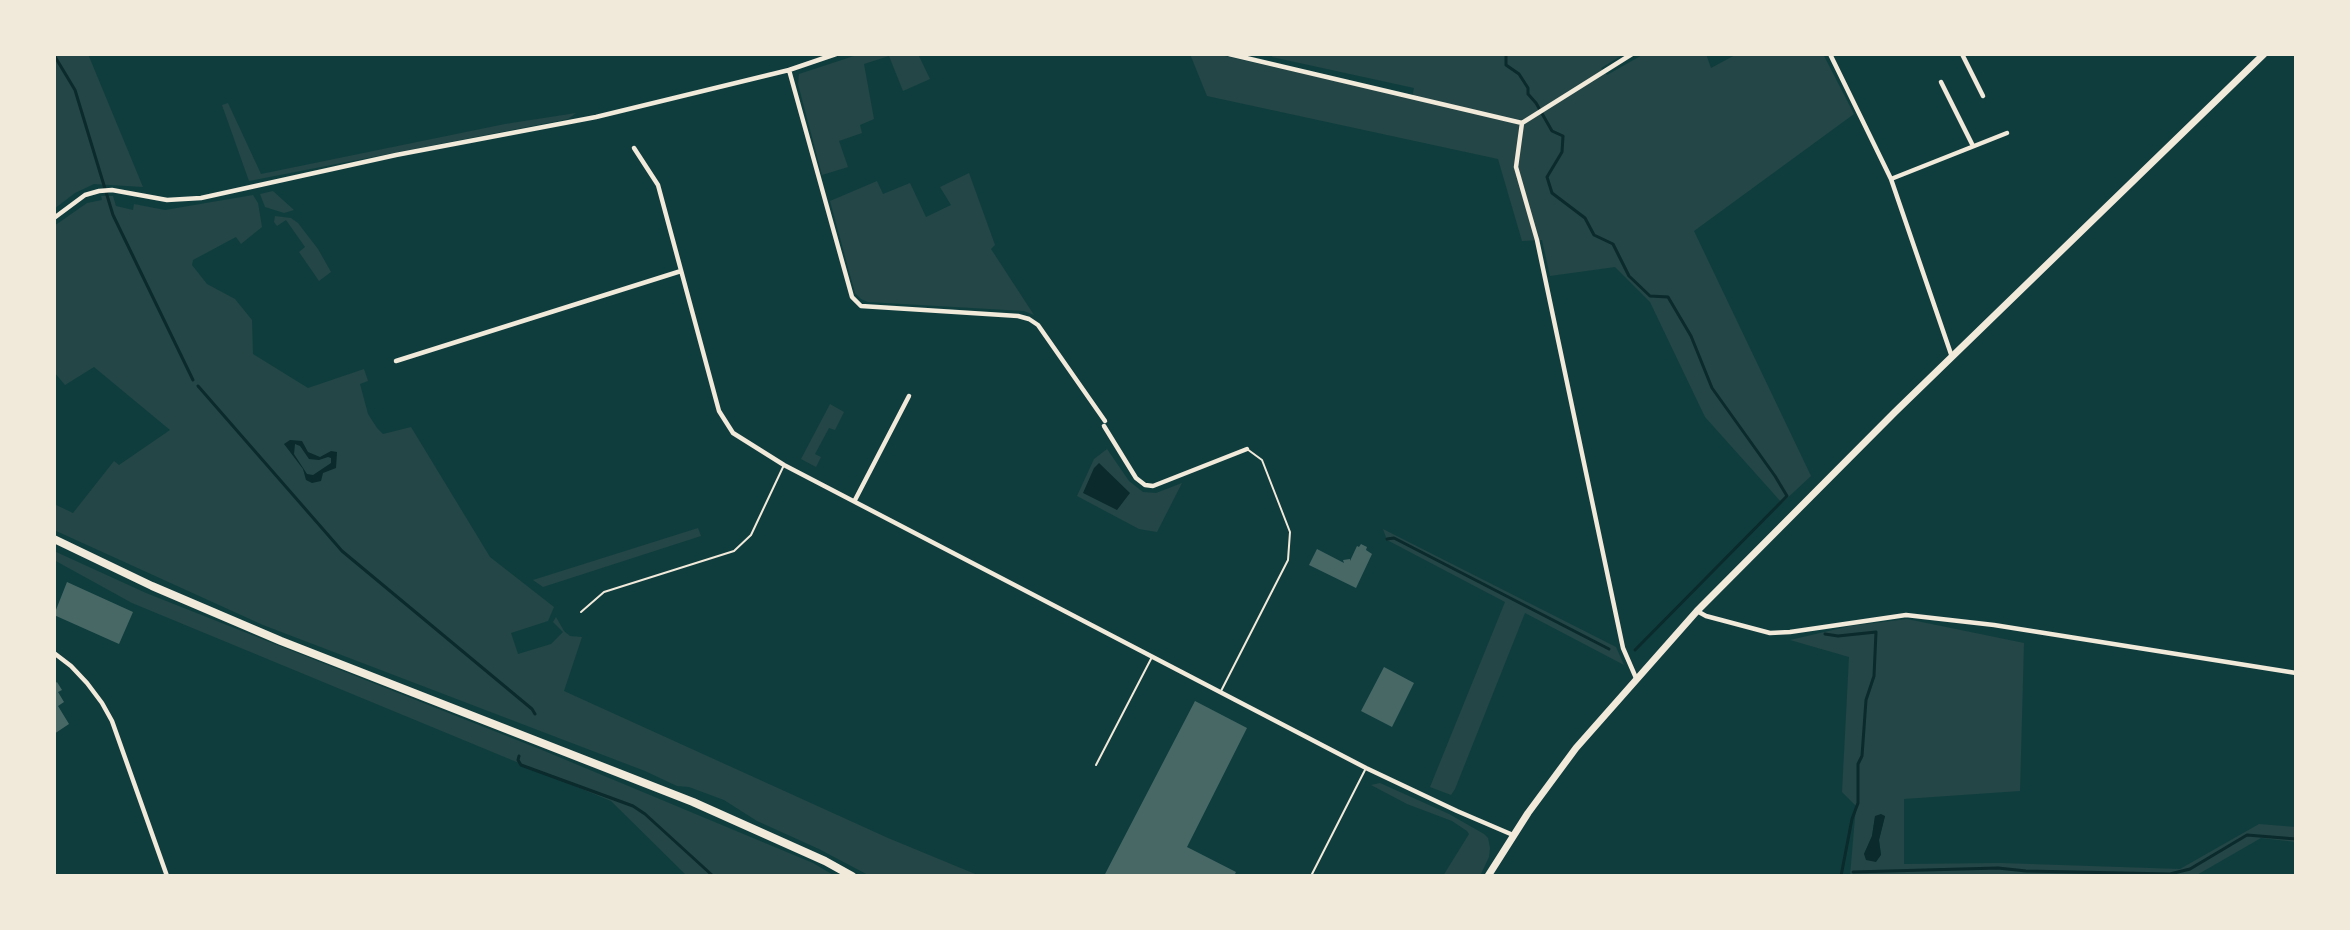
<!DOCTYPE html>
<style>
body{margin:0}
#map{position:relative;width:2350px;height:930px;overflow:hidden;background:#0f3d3e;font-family:"Nunito Sans",sans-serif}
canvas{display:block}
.frame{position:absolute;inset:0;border:56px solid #f1e9da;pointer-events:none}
</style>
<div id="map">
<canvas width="2350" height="930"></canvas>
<div class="frame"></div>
</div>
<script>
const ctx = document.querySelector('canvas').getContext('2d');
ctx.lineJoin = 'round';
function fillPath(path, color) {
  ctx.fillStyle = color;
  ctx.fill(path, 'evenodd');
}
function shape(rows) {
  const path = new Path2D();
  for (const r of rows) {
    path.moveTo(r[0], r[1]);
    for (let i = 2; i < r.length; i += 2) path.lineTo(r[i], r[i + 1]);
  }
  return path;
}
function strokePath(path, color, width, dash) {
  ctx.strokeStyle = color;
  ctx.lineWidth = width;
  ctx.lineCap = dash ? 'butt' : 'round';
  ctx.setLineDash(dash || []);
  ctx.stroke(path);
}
fillPath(shape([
 [54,54,88,54,143,187,94,184,75,193,54,209],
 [860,54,918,54,930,79,903,91,889,56,864,64,874,119,860,125,862,133,839,141,848,167,822,175,798,84,799,74],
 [1190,54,1216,54,1412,98,1414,88,1272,57,1273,54,1624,54,1601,68,1607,75,1644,54,1706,54,1711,68,1737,54,1823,54,1854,114,1694,231,1811,476,1782,503,1705,417,1650,302,1615,267,1550,276,1542,240,1522,241,1498,159,1207,96],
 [228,103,261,174,505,124,576,113,568,119,249,181,222,105],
 [969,173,995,245,991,249,1034,315,1024,311,868,302,861,299,855,293,830,201,877,181,883,194,910,183,926,217,951,205,940,187],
 [273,191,294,210,284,213,265,207,260,194],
 [253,195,258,203,262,227,241,244,236,237,193,260,192,265,207,284,235,299,252,320,253,354,308,388,364,369,368,381,360,384,368,414,377,428,383,434,411,427,490,557,554,607,548,621,511,633,518,654,551,644,563,632,553,622,556,617,564,631,570,636,582,637,564,691,888,838,980,876,870,876,819,849,757,821,724,800,689,787,677,786,645,771,263,625,54,530,54,504,73,513,114,461,119,465,170,430,94,367,65,385,54,372,54,226,87,203,102,200,101,196,113,196,116,206,133,210,134,204,165,210],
 [275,216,291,218,298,223,318,249,331,272,319,281,299,252,305,247,286,220,277,226,274,222],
 [830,404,844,412,835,430,829,428,815,454,821,457,816,467,801,459],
 [1107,449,1129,481,1143,492,1156,493,1182,483,1157,532,1139,529,1077,496,1094,459],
 [698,528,701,536,543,587,533,580],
 [1383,529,1616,647,1624,665,1525,613,1455,789,1451,795,1430,787,1505,602,1387,540],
 [54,551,146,593,542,750,813,863,835,876,687,876,611,801,132,603,54,560],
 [1907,619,2024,643,2020,791,1904,799,1904,864,2000,863,2180,869,2259,824,2296,827,2296,842,2261,838,2195,876,1982,876,1980,874,1850,876,1856,806,1842,792,1849,657,1790,640,1850,626],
 [1885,816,1879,840,1881,855,1864,854,1872,836,1875,817],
 [1380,783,1449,814,1484,834,1488,838,1490,848,1489,857,1480,876,1443,876,1469,834,1467,831,1452,821,1407,804,1371,785]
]), '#244646');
fillPath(shape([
 [290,440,302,441,308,452,320,457,331,451,337,452,336,468,323,473,321,481,312,483,306,480,303,469,284,444],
 [295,444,300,446,309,459,319,460,328,457,331,458,331,463,313,475,307,474,294,454],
 [1099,463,1130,493,1117,510,1083,493,1094,468],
 [1881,814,1885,816,1879,840,1881,855,1876,862,1866,860,1864,854,1872,836,1875,816]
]), '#0a2a2b');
strokePath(shape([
 [1506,54,1506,65,1519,74,1528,88,1528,94,1536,103,1552,131,1563,136,1562,152,1547,177,1552,193,1585,218,1594,235,1613,244,1629,276,1650,296,1668,297,1691,336,1712,388,1775,476,1787,496,1635,650],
 [54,55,75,90,113,215,193,380],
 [198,386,342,551,532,709,535,714],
 [1387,539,1394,538,1609,649],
 [1825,634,1838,636,1876,632,1874,676,1866,700,1862,756,1858,764,1858,803,1852,819,1841,876],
 [519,756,518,760,521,765,633,806,645,814,713,876],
 [1853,872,1998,868,2026,871,2170,874,2190,869,2247,835,2296,839]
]), '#0a2a2b', 3);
fillPath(shape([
 [1361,544,1367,547,1366,550,1372,554,1356,588,1309,565,1317,549,1344,563,1343,560,1350,559,1350,561,1357,546,1359,547],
 [67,582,133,612,119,644,54,615],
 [1384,667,1414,683,1392,727,1361,711],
 [57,682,62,690,58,692,64,702,58,706,69,724,54,734,54,684],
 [1195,701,1247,728,1187,847,1236,872,1234,876,1104,876]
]), '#486865');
strokePath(shape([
 [581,612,604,592,734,551,751,535,784,465],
 [1220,693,1288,560,1290,532,1262,460,1247,449],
 [1096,765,1152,657],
 [1311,876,1366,768]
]), '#f1e9da', 2);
strokePath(shape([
 [1229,54,1522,123,1632,54],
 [1830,54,1891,179,1952,357],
 [1962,54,1983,96],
 [789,70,836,54],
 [1941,82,1973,146],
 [1522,123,1516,167,1537,240,1623,648,1636,678],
 [634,148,658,185,719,411,733,433,784,465,1366,768,1457,811,1513,835],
 [1891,179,2007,133],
 [54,218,85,195,99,191,112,190,167,200,201,198,396,155,596,117,789,70,852,297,861,306,1018,316,1029,319,1038,325,1105,421],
 [396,361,681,271],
 [1104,426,1136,478,1145,485,1153,486,1247,449],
 [855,500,909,396],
 [1697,611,1706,616,1770,633,1790,632,1906,615,1994,625,2296,673],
 [54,653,71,666,87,683,102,703,112,721,167,876]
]), '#f1e9da', 4.5);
strokePath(shape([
 [1488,876,1528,813,1576,748,1697,611,1895,412,2264,54]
]), '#f1e9da', 7);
strokePath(shape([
 [54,539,152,586,281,641,693,802,825,861,852,876]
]), '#f1e9da', 8);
</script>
